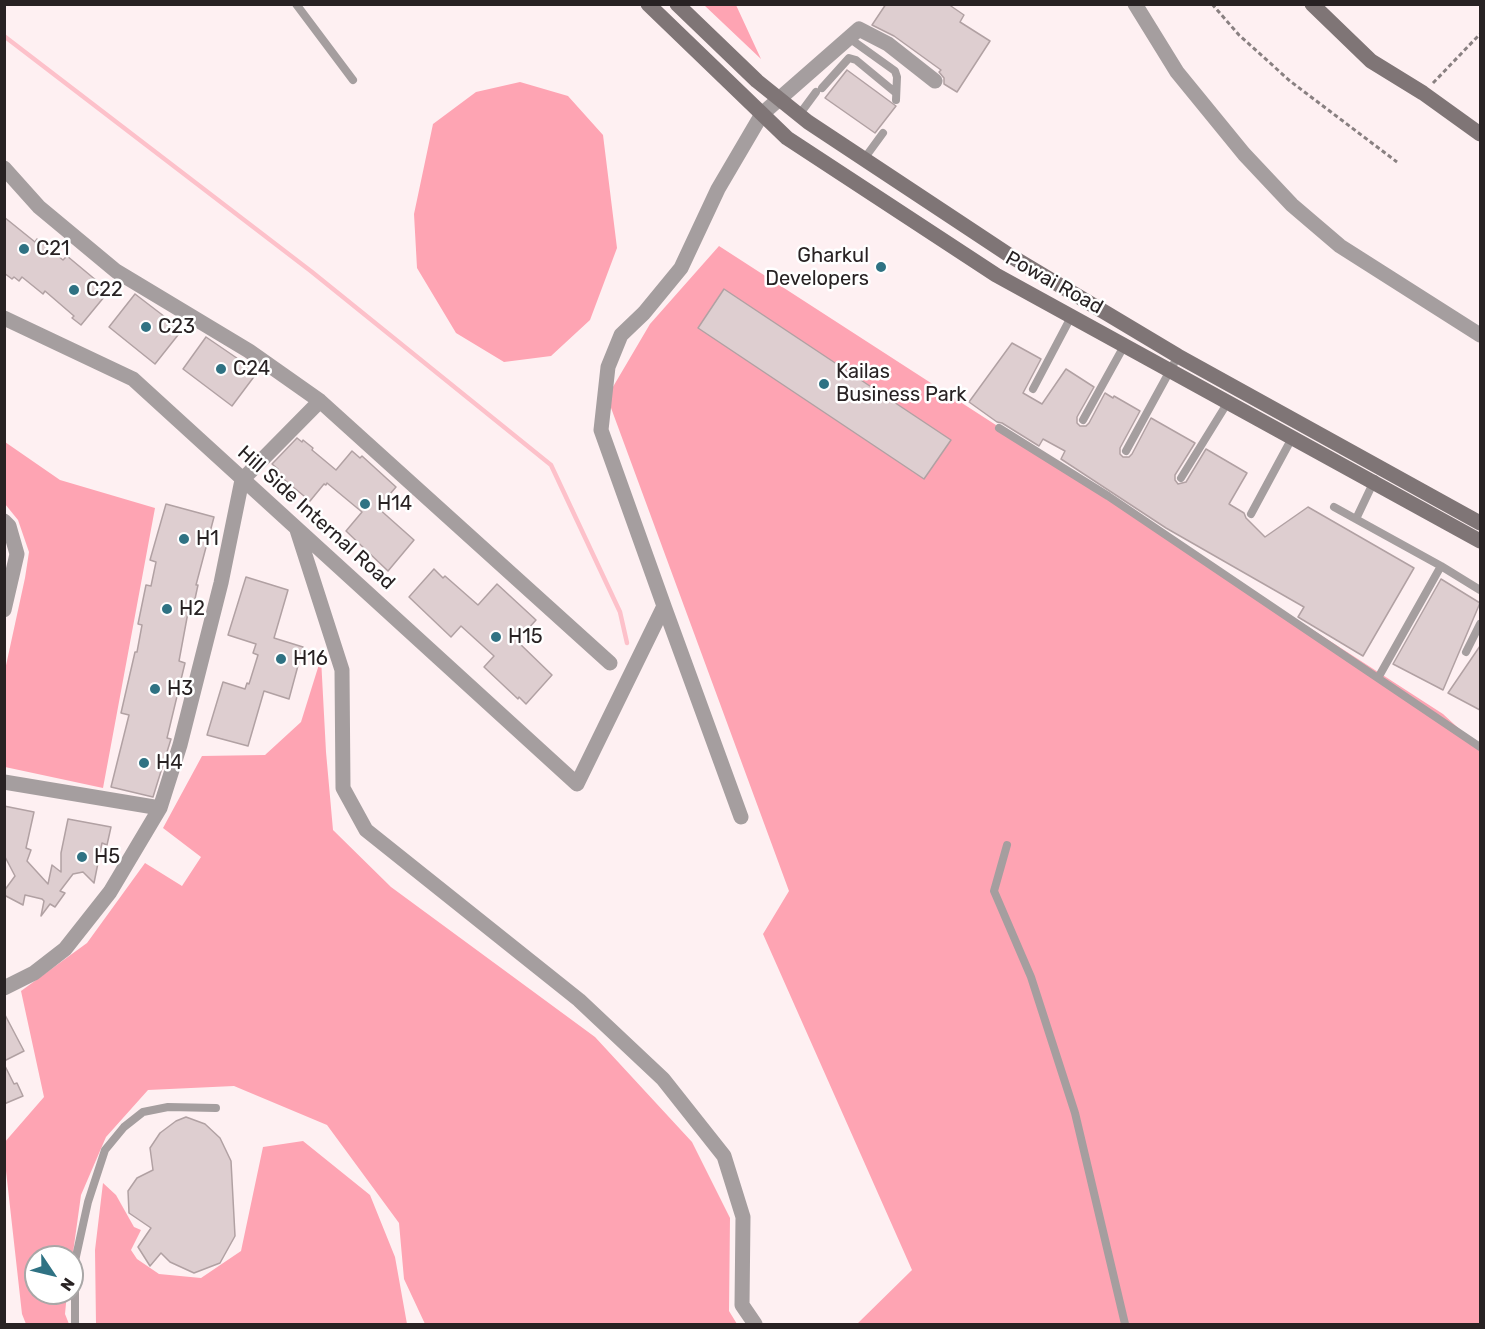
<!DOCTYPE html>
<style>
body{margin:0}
#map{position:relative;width:1485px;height:1329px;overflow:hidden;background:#fef0f2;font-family:Rubik,sans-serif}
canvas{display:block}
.frame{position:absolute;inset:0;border:6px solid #282223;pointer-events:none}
.north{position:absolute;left:24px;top:1245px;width:60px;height:60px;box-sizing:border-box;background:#fff;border:2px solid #a9a7a7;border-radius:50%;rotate:125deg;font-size:16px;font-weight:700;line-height:24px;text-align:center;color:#282223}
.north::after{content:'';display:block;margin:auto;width:21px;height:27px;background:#2f7283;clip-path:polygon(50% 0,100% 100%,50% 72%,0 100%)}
</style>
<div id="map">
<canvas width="1485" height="1329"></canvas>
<div class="frame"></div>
<div class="north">N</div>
</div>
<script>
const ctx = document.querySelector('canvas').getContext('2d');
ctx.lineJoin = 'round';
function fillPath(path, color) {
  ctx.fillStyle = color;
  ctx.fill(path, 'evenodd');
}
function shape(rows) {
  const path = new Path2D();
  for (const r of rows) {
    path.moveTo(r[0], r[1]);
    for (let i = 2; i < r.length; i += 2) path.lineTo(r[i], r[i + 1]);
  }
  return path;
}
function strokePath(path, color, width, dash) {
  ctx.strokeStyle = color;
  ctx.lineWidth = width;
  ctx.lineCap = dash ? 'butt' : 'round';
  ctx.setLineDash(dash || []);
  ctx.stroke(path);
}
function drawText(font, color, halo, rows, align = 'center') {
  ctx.font = font + ' Rubik,sans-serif';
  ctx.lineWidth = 5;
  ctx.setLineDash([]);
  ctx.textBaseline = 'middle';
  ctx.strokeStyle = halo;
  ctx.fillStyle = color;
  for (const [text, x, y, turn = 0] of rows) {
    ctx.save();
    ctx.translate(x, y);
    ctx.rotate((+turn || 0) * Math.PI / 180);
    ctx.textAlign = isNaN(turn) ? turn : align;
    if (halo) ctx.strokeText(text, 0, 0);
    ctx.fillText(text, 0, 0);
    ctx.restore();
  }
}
fillPath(shape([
 [704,5,736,5,761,59],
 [520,82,568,96,603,135,617,248,590,320,551,356,504,362,456,333,417,268,414,214,433,124,476,92],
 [719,246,1443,714,1480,748,1480,1324,857,1324,912,1270,763,934,789,891,607,397,650,324],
 [5,442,60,480,155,508,103,788,5,767,5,670,25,578,29,552,18,520,5,504],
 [321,658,326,752,333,830,391,887,595,1037,692,1142,730,1218,729,1311,737,1324,425,1324,404,1279,399,1223,327,1125,234,1086,148,1090,106,1137,81,1195,72,1260,72,1257,36,1257,36,1293,67,1293,65,1314,69,1324,26,1324,22,1314,5,1162,4,1143,44,1097,21,991,87,943,145,863,182,886,201,857,163,828,202,756,265,755,301,722],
 [303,1141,370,1195,395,1257,407,1324,96,1324,95,1250,103,1183,116,1195,134,1227,141,1230,131,1250,137,1259,159,1274,201,1278,241,1251,263,1147]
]), '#fea4b3');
strokePath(shape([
 [4,36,312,272,551,465,620,612,627,643]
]), '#fdc1ca', 4.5);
const building = shape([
 [886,4,948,4,964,15,960,22,990,41,957,92,944,84,944,78,939,72,941,70,894,36,872,25,886,4],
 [847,70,896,106,875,133,825,98,847,70],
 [4,217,35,242,37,239,63,260,67,256,109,291,81,325,72,318,74,316,45,291,43,294,22,277,19,281,14,277,12,279,4,273,4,217],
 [724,289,951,440,924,479,698,328,724,289],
 [135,294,182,330,155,364,109,327,135,294],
 [206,337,247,365,249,363,259,370,232,406,183,369,206,337],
 [1012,343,1041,359,1023,393,1042,404,1066,369,1094,387,1077,417,1077,423,1080,426,1086,426,1089,423,1105,393,1113,398,1114,396,1140,411,1120,448,1120,454,1123,457,1129,457,1132,454,1151,418,1195,443,1175,475,1175,480,1178,484,1186,482,1206,449,1247,473,1229,504,1244,513,1246,518,1265,537,1308,507,1414,568,1363,656,1298,617,1304,607,1166,528,1061,459,1065,451,1043,439,1039,446,1002,423,997,422,969,402,1012,343],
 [297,438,302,442,303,440,313,448,312,450,336,470,352,451,360,458,362,456,396,487,378,508,414,540,388,571,346,531,362,512,327,483,326,485,324,484,310,501,275,472,278,469,272,464,297,438],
 [166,504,214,517,196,585,198,585,193,608,189,607,179,661,185,663,167,738,171,739,153,797,111,787,129,715,121,713,135,652,137,652,142,625,138,624,146,585,151,586,156,562,150,560,166,504],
 [434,569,443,578,445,576,478,605,497,584,536,620,517,641,552,675,526,704,519,697,518,699,484,667,494,656,461,626,451,637,409,597,434,569],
 [246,577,288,590,274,638,303,647,289,699,264,691,248,746,207,735,223,682,245,689,247,683,249,684,258,655,253,653,256,644,228,635,246,577],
 [1441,579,1480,603,1443,690,1393,664,1441,579],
 [1480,646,1480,710,1448,693,1480,646],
 [4,806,34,812,26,848,31,850,27,861,48,884,52,865,61,872,61,853,68,819,111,827,107,845,102,843,94,883,83,872,73,874,60,891,65,893,55,907,50,904,41,916,44,901,42,899,25,895,23,905,4,895,4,891,15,876,4,855,4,806],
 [4,1013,24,1051,4,1061,4,1013],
 [4,1064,14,1084,17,1083,23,1096,4,1104,4,1064],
 [186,1117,205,1124,220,1138,231,1161,235,1236,220,1263,194,1273,170,1262,161,1253,150,1266,138,1247,151,1228,129,1213,128,1191,137,1178,153,1170,150,1148,160,1133,176,1121,186,1117]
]);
fillPath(building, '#deced0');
strokePath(building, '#b1a1a3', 1.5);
strokePath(shape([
 [1212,4,1239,35,1290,81,1397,162],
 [1433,83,1480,34]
]), '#898081', 3, [4.5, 3]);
strokePath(shape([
 [296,4,353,80],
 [849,38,895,71,897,77,896,100],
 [822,88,849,58,856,60,896,93],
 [799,115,816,92],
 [864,159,883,133],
 [1033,389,1071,317],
 [1083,420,1124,346],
 [999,428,1108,496,1480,747],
 [1126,451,1178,356],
 [1181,478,1228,402],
 [1334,507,1441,566,1480,590],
 [1251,514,1292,438],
 [1356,519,1375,479],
 [1466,652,1480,624],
 [1378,678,1441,566],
 [1007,845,994,891,1031,977,1075,1113,1125,1324],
 [75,1324,75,1261,88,1202,105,1150,124,1127,143,1112,168,1107,216,1108]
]), '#a59e9f', 8);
strokePath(shape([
 [1135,4,1177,72,1244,154,1292,205,1340,246,1480,335],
 [4,168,39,207,116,271,249,351,320,401,610,663],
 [4,318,133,379,577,784,664,606,601,430,608,367,621,335,644,313,681,268,718,189,762,114,859,29,888,44,935,81],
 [4,521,9,526,17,554,4,610],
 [297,530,342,670,343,788,366,830,579,1000,663,1079,724,1156,743,1217,742,1305,755,1324],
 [664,606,741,817],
 [4,782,160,808],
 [4,988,34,973,65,949,110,892,160,808,180,745,221,583,242,480,320,401]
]), '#a59e9f', 15);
strokePath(shape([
 [648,4,787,138,996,275,1480,541],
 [677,4,757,81,808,122,1009,255,1178,356,1480,523],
 [1312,4,1371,61,1423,93,1480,134]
]), '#7f7576', 15);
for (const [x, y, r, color] of [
 [24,249,6,"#2f7283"],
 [881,267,6,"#2f7283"],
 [74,290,6,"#2f7283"],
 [146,327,6,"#2f7283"],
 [221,369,6,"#2f7283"],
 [824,384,6,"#2f7283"],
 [365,504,6,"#2f7283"],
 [184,539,6,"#2f7283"],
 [167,609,6,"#2f7283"],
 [496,637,6,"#2f7283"],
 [281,659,6,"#2f7283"],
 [155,689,6,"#2f7283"],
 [144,763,6,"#2f7283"],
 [82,857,6,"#2f7283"]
]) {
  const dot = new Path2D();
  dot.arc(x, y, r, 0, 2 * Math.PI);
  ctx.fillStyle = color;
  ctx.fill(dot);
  strokePath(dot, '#fff', 2);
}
drawText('20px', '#282223', '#fff', [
 ["C21",36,249],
 ["Gharkul",869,256,"right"],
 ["Developers",869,279,"right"],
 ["C22",86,290],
 ["C23",158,327],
 ["C24",233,369],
 ["Kailas",836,372],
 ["Business Park",836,395],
 ["H14",377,504],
 ["H1",196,539],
 ["H2",179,609],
 ["H15",508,637],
 ["H16",293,659],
 ["H3",167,689],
 ["H4",156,763],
 ["H5",94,857]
], 'left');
drawText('20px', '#282223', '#fff', [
 ["Powai Road",1054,283,29],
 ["Hill Side Internal Road",316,518,42]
]);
</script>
